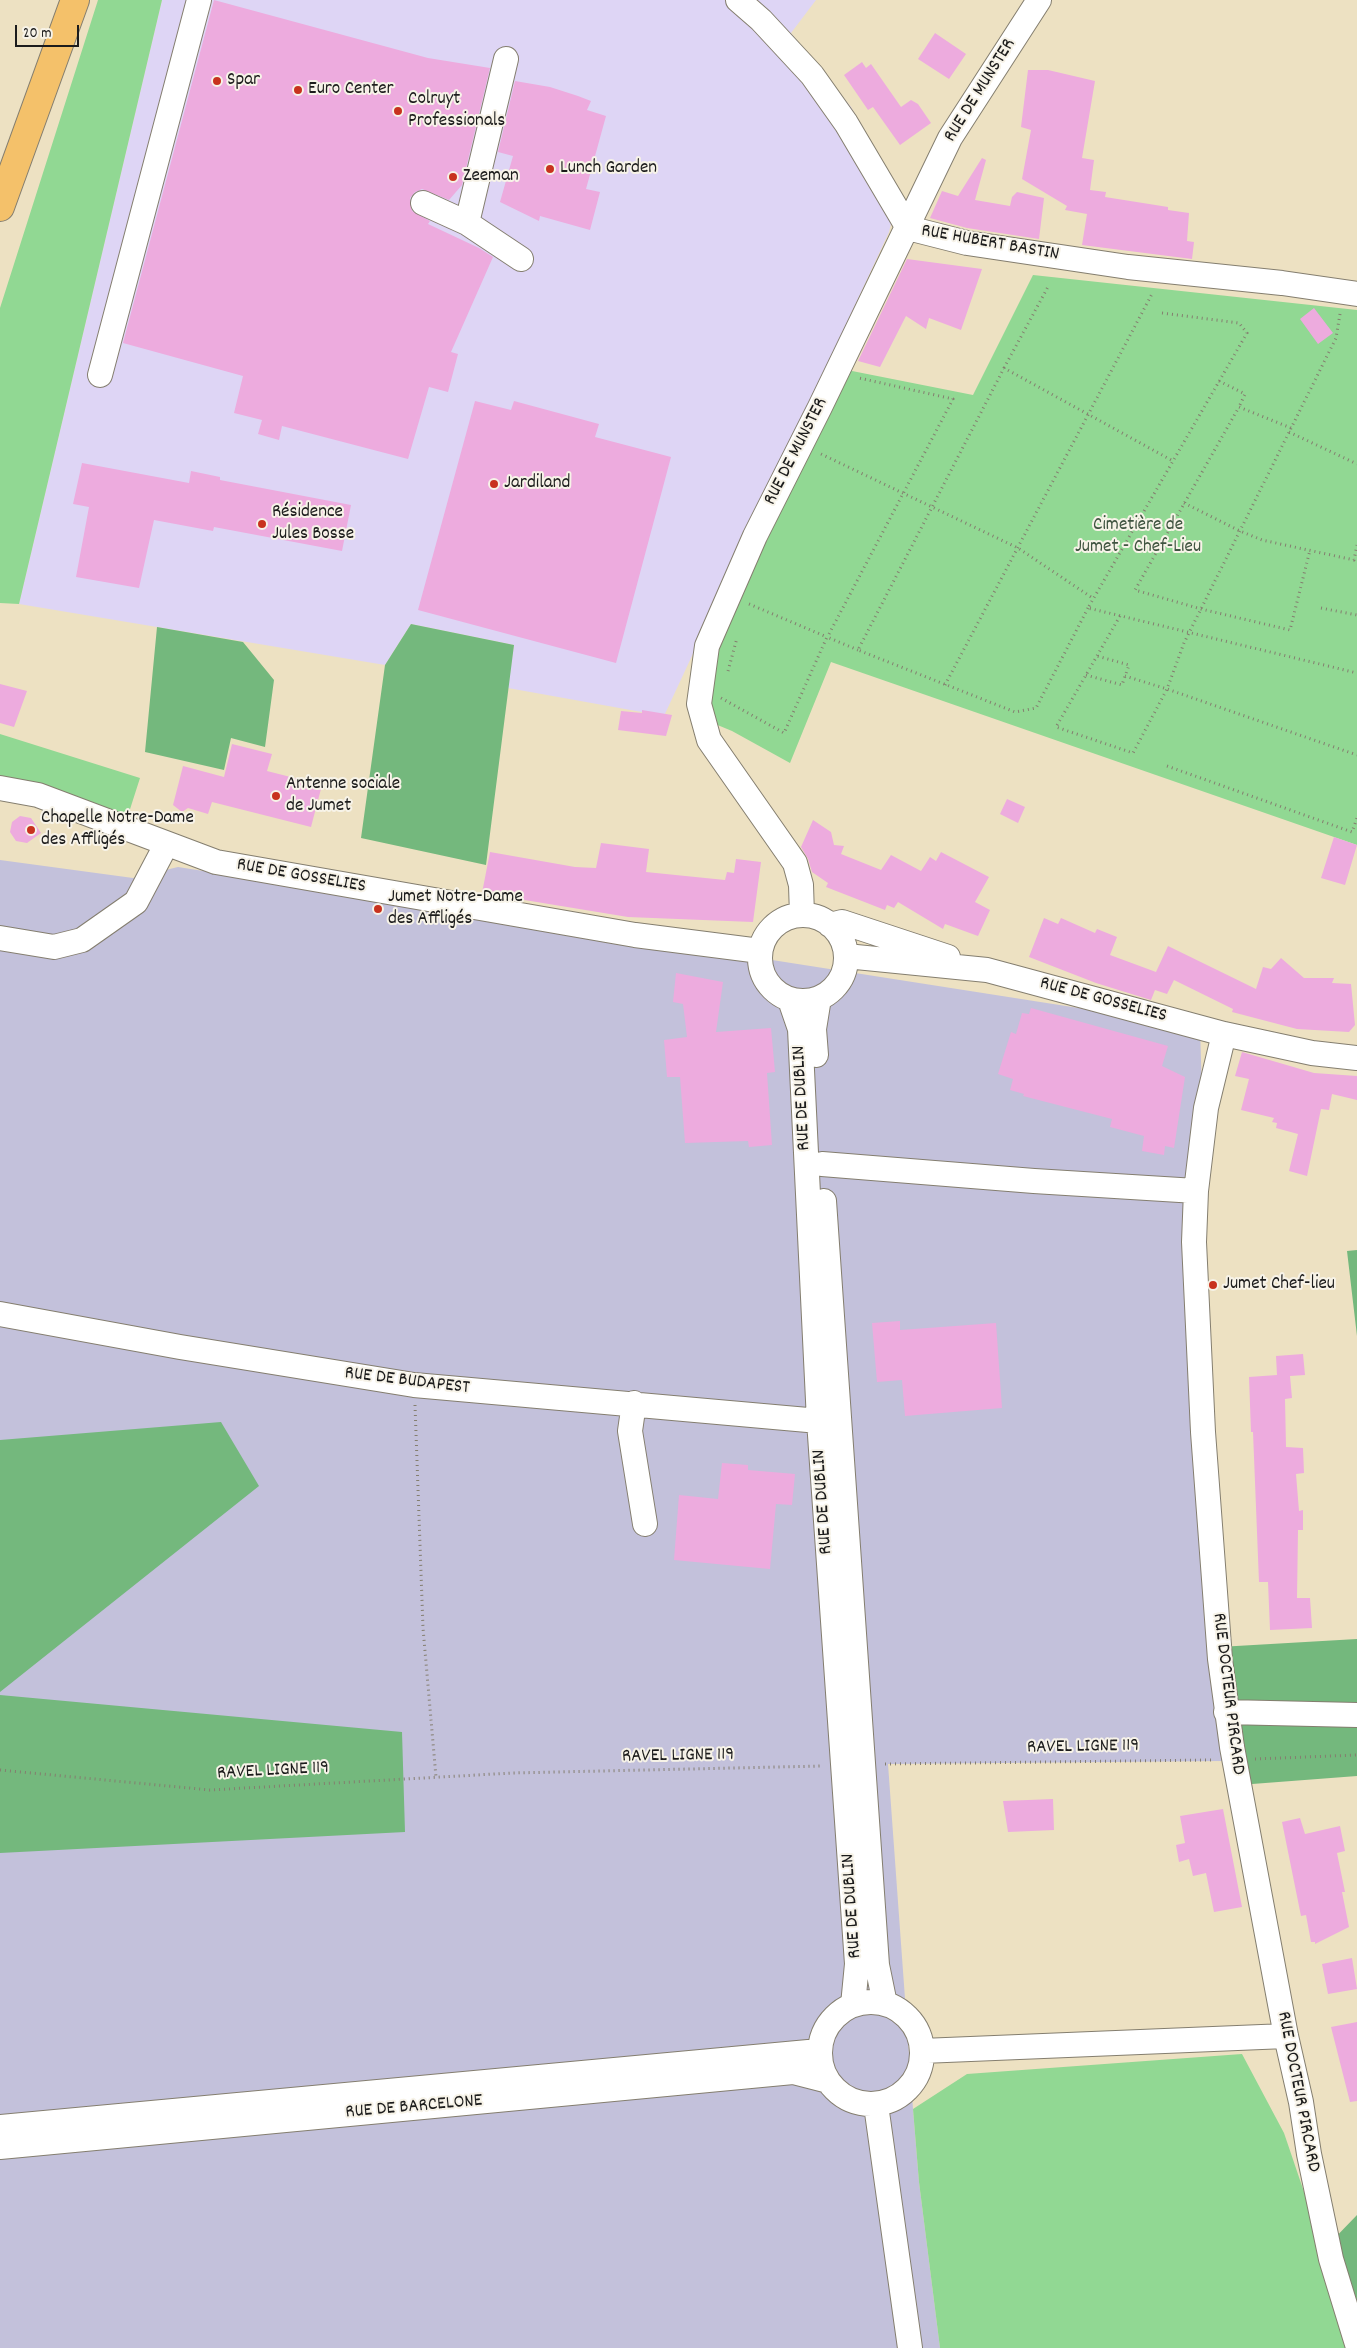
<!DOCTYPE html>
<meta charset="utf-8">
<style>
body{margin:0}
#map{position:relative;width:1357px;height:2348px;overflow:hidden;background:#ede1c2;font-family:Dekko,sans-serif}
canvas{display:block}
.scale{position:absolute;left:15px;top:25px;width:64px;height:22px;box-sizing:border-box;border:2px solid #1c1c1c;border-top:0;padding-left:6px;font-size:15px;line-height:18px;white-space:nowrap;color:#1c1c1c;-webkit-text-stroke:4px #f7f3e8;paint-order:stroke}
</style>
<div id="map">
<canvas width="1357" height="2348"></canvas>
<div class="scale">20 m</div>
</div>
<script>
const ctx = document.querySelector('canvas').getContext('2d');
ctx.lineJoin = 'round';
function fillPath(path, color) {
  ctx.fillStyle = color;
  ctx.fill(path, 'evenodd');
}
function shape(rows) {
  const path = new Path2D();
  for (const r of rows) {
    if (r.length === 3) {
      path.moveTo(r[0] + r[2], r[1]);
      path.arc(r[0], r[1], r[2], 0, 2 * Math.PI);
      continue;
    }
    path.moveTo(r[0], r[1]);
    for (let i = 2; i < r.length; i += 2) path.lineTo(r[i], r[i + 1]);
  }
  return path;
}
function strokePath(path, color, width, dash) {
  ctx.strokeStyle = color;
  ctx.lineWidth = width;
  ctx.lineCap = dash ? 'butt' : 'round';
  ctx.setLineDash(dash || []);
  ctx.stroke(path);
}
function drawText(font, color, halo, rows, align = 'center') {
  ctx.font = font + ' Dekko,sans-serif';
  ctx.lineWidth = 4;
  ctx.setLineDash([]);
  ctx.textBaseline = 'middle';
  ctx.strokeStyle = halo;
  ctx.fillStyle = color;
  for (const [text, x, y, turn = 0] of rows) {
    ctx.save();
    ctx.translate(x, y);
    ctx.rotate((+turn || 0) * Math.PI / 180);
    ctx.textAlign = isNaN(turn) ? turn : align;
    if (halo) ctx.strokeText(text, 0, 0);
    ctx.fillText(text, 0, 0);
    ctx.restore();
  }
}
fillPath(shape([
 [162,0,816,0,791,33,851,107,899,191,889,232,664,716,508,688,514,645,411,624,385,665,19,604]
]), '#ded5f5');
fillPath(shape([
 [0,860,133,878,178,867,1200,1027,1222,1761,888,1764,913,2109,919,2182,940,2348,0,2348]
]), '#c3c1db');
fillPath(shape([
 [98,0,162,0,19,604,0,603,0,308],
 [1033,275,1357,310,1357,845,831,662,790,763,732,731,703,719,722,635,847,370,973,395],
 [0,734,140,778,124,828,0,789],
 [1242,2054,1284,2133,1357,2348,940,2348,919,2182,913,2109,967,2074]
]), '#91d893');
fillPath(shape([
 [411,624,514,645,486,865,361,838,385,665],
 [157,627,243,642,274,680,265,747,231,738,224,770,145,752],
 [1357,1250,1357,1336,1347,1251],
 [221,1422,259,1486,0,1692,0,1440],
 [1357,1639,1357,1776,1239,1785,1219,1647],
 [0,1695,402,1732,405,1832,0,1853],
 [1357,2215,1357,2344,1328,2245]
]), '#74b87d');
fillPath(shape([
 [214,0,428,58,490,68,462,185,449,200,422,189,415,192,410,198,412,211,430,221,428,224,479,248,493,257,451,352,458,354,448,392,429,387,408,459,282,426,279,440,258,434,262,420,234,413,243,376,123,343],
 [935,33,966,54,949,79,918,59],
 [862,62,866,68,871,64,901,107,911,100,918,104,931,123,900,145,873,107,868,110,844,75],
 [1028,70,1048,70,1095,81,1082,158,1094,160,1090,190,1106,192,1105,197,1168,207,1168,210,1189,213,1187,241,1194,242,1192,259,1082,245,1087,214,1065,210,1067,206,1022,179,1031,130,1021,127],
 [515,81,550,87,578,96,591,101,587,110,606,116,586,189,600,192,590,230,540,216,539,221,500,202,513,156,498,152],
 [982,158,986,160,975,200,1010,206,1012,197,1017,192,1044,198,1039,239,967,228,930,218,942,191,958,196],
 [907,259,982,269,961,330,929,318,926,329,906,316,880,367,858,361],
 [1314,308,1333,333,1318,344,1300,319],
 [475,401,511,410,514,401,599,424,595,437,671,457,616,663,418,610],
 [82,463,189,483,191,471,220,477,220,480,351,505,342,551,214,527,213,531,154,520,139,588,76,577,89,507,73,504],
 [0,684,27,691,14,727,0,723],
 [642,710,672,715,666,736,618,730,621,711,642,713],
 [232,744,272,754,267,771,322,785,311,827,212,802,208,814,188,808,182,812,173,805,183,766,224,777],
 [1007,799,1025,807,1018,823,1000,814],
 [20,816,31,818,41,833,27,843,16,841,10,832,12,822],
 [813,820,831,832,834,845,844,846,841,854,881,870,891,855,921,871,930,857,936,861,941,852,989,877,975,902,990,910,978,936,945,924,943,929,898,902,894,908,887,905,885,910,826,887,828,883,812,872,808,859,801,847],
 [1334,837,1357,845,1345,885,1321,878],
 [601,843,649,849,646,872,725,880,727,872,734,873,736,859,761,862,753,922,628,917,482,893,490,852,575,867,596,868],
 [1044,918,1058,924,1061,918,1095,933,1097,929,1117,937,1110,955,1156,972,1168,946,1256,989,1263,967,1271,969,1281,958,1304,978,1334,978,1332,983,1351,984,1355,1025,1349,1032,1297,1029,1232,1012,1233,1009,1174,980,1167,994,1155,990,1151,1000,1096,983,1029,957],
 [676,973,723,982,716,1032,771,1028,775,1072,767,1073,772,1145,749,1147,748,1141,685,1143,680,1077,667,1077,664,1040,687,1037,683,1004,673,1002],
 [1031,1008,1168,1046,1162,1066,1185,1077,1174,1148,1165,1146,1164,1155,1142,1151,1144,1136,1110,1127,1112,1119,1023,1096,1024,1094,1010,1090,1013,1079,998,1074,1011,1032,1016,1034,1022,1013,1029,1014],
 [1242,1052,1314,1073,1357,1076,1357,1100,1332,1094,1329,1110,1321,1109,1307,1176,1289,1171,1298,1134,1276,1128,1277,1123,1272,1122,1274,1118,1241,1110,1249,1079,1235,1076],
 [900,1321,900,1330,996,1323,1002,1408,905,1416,902,1380,877,1382,872,1323],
 [1303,1354,1305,1375,1290,1376,1292,1398,1285,1399,1286,1447,1303,1448,1304,1473,1296,1474,1299,1511,1303,1510,1303,1530,1298,1530,1297,1598,1310,1598,1312,1628,1270,1630,1268,1582,1259,1582,1253,1432,1251,1432,1249,1377,1277,1375,1276,1356],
 [722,1463,748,1465,748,1470,795,1474,792,1505,776,1504,770,1569,674,1560,679,1495,718,1499],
 [1053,1799,1054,1830,1008,1832,1003,1801],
 [1223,1809,1242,1907,1214,1912,1206,1873,1193,1876,1189,1859,1179,1862,1176,1845,1185,1843,1180,1816],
 [1300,1818,1305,1834,1340,1826,1345,1851,1337,1853,1345,1892,1342,1892,1349,1927,1315,1944,1315,1942,1311,1942,1306,1915,1301,1916,1282,1822],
 [1352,1958,1357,1989,1328,1994,1322,1964],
 [1357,2022,1357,2101,1350,2102,1331,2027]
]), '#edabde');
const minor = shape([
 [738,0,761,20,812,75,846,123,908,228,967,243,1128,267,1282,283,1357,294],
 [506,59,467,223,521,259],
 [423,203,467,223],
 [100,375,199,0],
 [0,788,38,795,216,862,635,935,760,951],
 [803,958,43],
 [802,915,801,885,795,863,709,740,699,704,707,646,755,536,820,407,950,138,1039,0],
 [830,925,842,922,948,957],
 [0,938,54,947,82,940,136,902,166,845],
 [846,956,987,970,1224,1034,1312,1053,1357,1058],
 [790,1000,800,1029,819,1421,857,1964,853,2005],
 [1224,1034,1206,1108,1196,1191,1194,1242,1203,1432,1220,1659,1232,1747,1286,2036,1301,2102,1309,2154,1331,2259,1357,2344],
 [816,1055,814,1029,819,998],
 [822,1164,1034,1181,1196,1191],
 [824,1201,877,1965,885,2004],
 [0,1314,180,1347,414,1385,819,1421],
 [634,1403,630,1431,645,1524],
 [1226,1712,1357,1715],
 [871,2053,51],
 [922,2051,1286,2036],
 [876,2105,910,2348],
 [0,2127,819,2051],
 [0,2147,793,2072,828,2081]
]);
const highway = shape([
 [0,207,75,0]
]);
strokePath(minor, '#847e6f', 26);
strokePath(highway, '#847e6f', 30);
strokePath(shape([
 [1162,313,1239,323,1247,333,1088,608,1357,673],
 [1340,314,1336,338,1184,643,1167,689,1357,755],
 [1004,368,1049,285],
 [1219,381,1245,394,1239,407],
 [1291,428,1239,407,1135,590,1201,609,1290,630,1310,550],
 [1289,432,1357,464],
 [821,454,1018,548,1094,599],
 [1184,503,1240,531,1262,540,1354,560,1357,545],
 [749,604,827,637],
 [1088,608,1036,708,1015,712,858,650,1004,368,1173,461],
 [1321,608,1357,615],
 [1120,616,1056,727,1133,753,1167,689,1125,676],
 [829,634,953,399,859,378],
 [728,671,737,638],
 [1086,675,1122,685,1129,665,1097,656],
 [945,685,1153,292],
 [721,698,784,733,827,637,858,650],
 [1167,766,1352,832,1357,818],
 [415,1405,423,1628,436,1777],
 [1255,1759,1357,1755],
 [885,1764,1211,1760],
 [0,1770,210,1790,512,1773,822,1766]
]), '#847e6f', 3, [1, 4]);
strokePath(minor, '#fff', 24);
strokePath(highway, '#f4c16a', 28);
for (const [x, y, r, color] of [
 [217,81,5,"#c8321e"],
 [298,90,5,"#c8321e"],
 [398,111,5,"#c8321e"],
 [550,169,5,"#c8321e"],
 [453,177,5,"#c8321e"],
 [494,484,5,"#c8321e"],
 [262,524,5,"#c8321e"],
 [276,796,5,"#c8321e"],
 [31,830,5,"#c8321e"],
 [378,909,5,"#c8321e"],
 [1213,1285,5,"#c8321e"]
]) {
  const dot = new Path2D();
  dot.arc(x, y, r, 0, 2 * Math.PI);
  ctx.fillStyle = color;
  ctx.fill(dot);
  strokePath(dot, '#f7f3e8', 2);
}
drawText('19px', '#1c1c1c', '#f7f3e8', [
 ["Spar",227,81],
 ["Euro Center",308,90],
 ["Colruyt",408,100],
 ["Professionals",408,122],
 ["Lunch Garden",560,169],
 ["Zeeman",463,177],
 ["Jardiland",504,484],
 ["Résidence",272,513],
 ["Jules Bosse",272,535],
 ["Antenne sociale",286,785],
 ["de Jumet",286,807],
 ["Chapelle Notre-Dame",41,819],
 ["des Affligés",41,841],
 ["Jumet Notre-Dame",388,898],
 ["des Affligés",388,920],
 ["Jumet Chef-lieu",1223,1285]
], 'left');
drawText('19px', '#1c1c1c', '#f7f3e8', [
 ["RUE DE MUNSTER",981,91,-58],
 ["RUE HUBERT BASTIN",990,244,10],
 ["RUE DE MUNSTER",797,452,-63],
 ["RUE DE GOSSELIES",301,877,10],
 ["RUE DE GOSSELIES",1103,1001,15],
 ["RUE DE DUBLIN",803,1098,-93],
 ["RUE DE BUDAPEST",407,1382,7],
 ["RUE DE DUBLIN",824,1502,-94],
 ["RUE DOCTEUR PIRCARD",1227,1694,83],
 ["RAVEL LIGNE 119",1083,1748,-1],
 ["RAVEL LIGNE 119",678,1757,-1],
 ["RAVEL LIGNE 119",273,1772,-3],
 ["RUE DE DUBLIN",853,1906,-94],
 ["RUE DOCTEUR PIRCARD",1297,2092,79],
 ["RUE DE BARCELONE",414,2108,-5]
]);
drawText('19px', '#3f5440', '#f7f3e8', [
 ["Cimetière de",1138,526],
 ["Jumet - Chef-Lieu",1138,548]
]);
</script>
